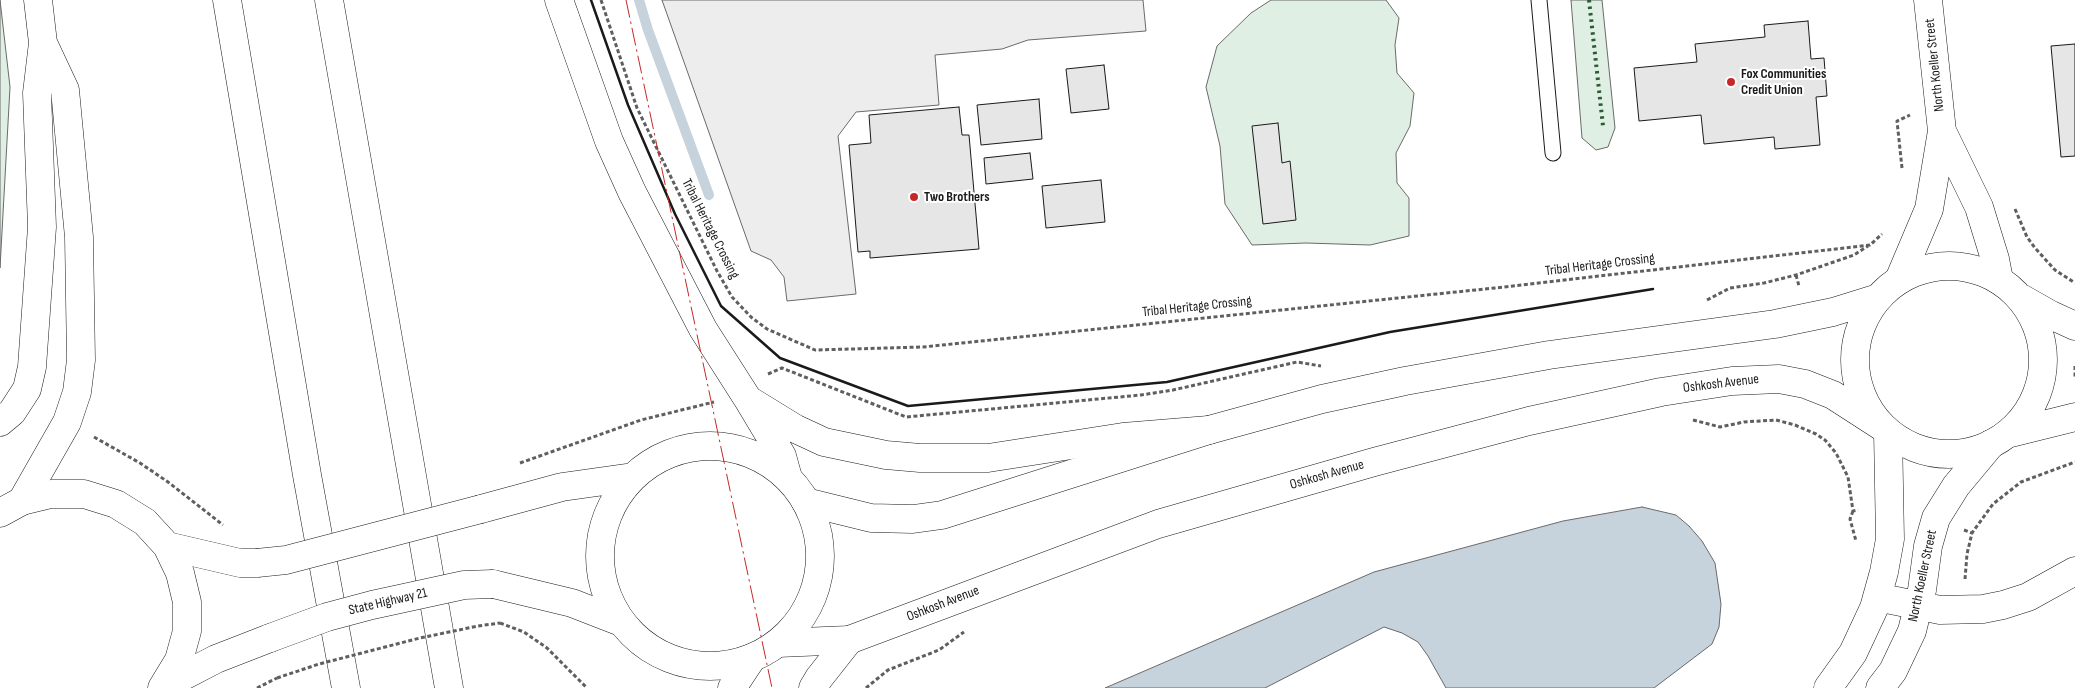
<!DOCTYPE html>
<style>
body{margin:0}
canvas{display:block;background:#fff}
</style>
<canvas width="2075" height="688"></canvas>
<script>
const ctx = document.querySelector('canvas').getContext('2d');
ctx.lineJoin = 'round';
function fillPath(path, color) {
  ctx.fillStyle = color;
  ctx.fill(path, 'evenodd');
}
function shape(rows) {
  const path = new Path2D();
  for (const r of rows) {
    if (r.length === 3) {
      path.moveTo(r[0] + r[2], r[1]);
      path.arc(r[0], r[1], r[2], 0, 2 * Math.PI);
      continue;
    }
    path.moveTo(r[0], r[1]);
    for (let i = 2; i < r.length; i += 2) path.lineTo(r[i], r[i + 1]);
  }
  return path;
}
function strokePath(path, color, width, dash) {
  ctx.strokeStyle = color;
  ctx.lineWidth = width;
  ctx.lineCap = dash ? 'butt' : 'round';
  ctx.setLineDash(dash || []);
  ctx.stroke(path);
}
function drawText(font, color, halo, rows, align = 'center') {
  ctx.font = font + ' "Sofia Sans Condensed",sans-serif';
  ctx.lineWidth = 4;
  ctx.setLineDash([]);
  ctx.textBaseline = 'middle';
  ctx.strokeStyle = halo;
  ctx.fillStyle = color;
  for (const [text, x, y, turn = 0] of rows) {
    ctx.save();
    ctx.translate(x, y);
    ctx.rotate((+turn || 0) * Math.PI / 180);
    ctx.textAlign = isNaN(turn) ? turn : align;
    if (halo) ctx.strokeText(text, 0, 0);
    ctx.fillText(text, 0, 0);
    ctx.restore();
  }
}
const green = shape([
 [0,0,10,87,0,268,0,0],
 [1271,0,1386,0,1399,18,1395,45,1397,73,1414,93,1410,126,1396,153,1397,183,1409,198,1409,236,1370,245,1306,243,1252,245,1225,204,1220,146,1206,87,1217,46,1251,13,1271,0],
 [1571,0,1602,0,1615,128,1608,147,1596,150,1582,138,1571,0]
]);
fillPath(green, '#e0efe3');
strokePath(green, '#6a6a6a', 1);
const parking = shape([
 [662,0,1143,0,1146,31,1028,40,1002,49,935,55,939,105,856,112,838,136,856,294,787,301,784,277,771,260,751,251,662,0]
]);
fillPath(parking, '#ededed');
strokePath(parking, '#6a6a6a', 1);
const water = shape([
 [1642,507,1676,515,1689,526,1702,541,1715,563,1721,604,1719,627,1712,644,1654,688,1446,688,1428,656,1418,642,1402,633,1384,627,1265,688,1105,688,1374,572,1563,521,1642,507]
]);
fillPath(water, '#c6d2dc');
strokePath(water, '#6a6a6a', 1);
strokePath(shape([
 [639,0,648,30,709,195]
]), '#c6d2dc', 10);
const building = shape([
 [1808,21,1811,59,1824,58,1827,96,1816,97,1820,145,1775,149,1774,137,1704,144,1701,115,1639,121,1634,68,1697,62,1695,44,1765,37,1764,25,1808,21],
 [2075,44,2075,156,2061,157,2051,46,2075,44],
 [1104,65,1109,109,1071,113,1066,69,1104,65],
 [1039,99,1042,139,981,145,977,105,1039,99],
 [959,107,962,135,969,135,979,249,870,258,870,251,858,252,849,145,871,143,869,115,959,107],
 [1278,123,1282,163,1290,161,1296,220,1263,224,1252,126,1278,123],
 [1030,153,1033,179,986,184,984,158,1030,153],
 [1101,180,1105,222,1046,228,1042,186,1101,180]
]);
fillPath(building, '#e6e6e6');
strokePath(building, '#1a1a1a', 1);
const service = shape([
 [1539,0,1553,153]
]);
const minor = shape([
 [1942,131,1979,207,1995,259,1999,280],
 [1899,280,1929,209,1942,131,1928,0],
 [1877,597,1940,610,1983,609,2003,605,2028,597,2075,571],
 [1828,688,1853,653,1874,608,1884,572,1890,539,1888,432],
 [1880,688,1893,671,1912,631,1922,590,1928,546,1936,518,1956,486,1991,444]
]);
const primary = shape([
 [1949,360,94],
 [2021,298,2051,315,2075,326],
 [2007,434,2075,417],
 [806,502,871,518,913,519,942,515,1209,430,1322,399,1405,381,1549,355,1775,324,1833,312,1878,298],
 [778,643,849,640,1158,524,1374,462,1529,421,1661,392,1732,381,1779,379,1805,384,1833,395,1881,426]
]);
const trunk = shape([
 [710,556,110],
 [481,509,562,487,633,477],
 [0,513,22,501,51,494,84,494,116,504,145,522,167,546,180,573,187,602,187,631,179,660,162,688],
 [167,546,240,563,257,563],
 [493,584,572,603,621,622],
 [164,686,216,659,270,638]
]);
const motorway = shape([
 [227,0,307,475,346,688],
 [329,0,449,688],
 [559,0,609,141,632,192,703,329,749,401,782,456,788,478],
 [752,402,796,429,824,442,886,455,920,458,988,458,1123,437,1209,430],
 [0,422,12,412,27,389,32,367,42,227,37,93,43,43,38,0],
 [22,501,67,422,77,392,81,360,79,237,65,90,43,43],
 [732,688,752,658],
 [813,688,819,678,849,640]
]);
strokePath(service, '#1a1a1a', 17);
strokePath(minor, '#1a1a1a', 29);
strokePath(primary, '#1a1a1a', 29);
strokePath(trunk, '#1a1a1a', 29);
strokePath(motorway, '#1a1a1a', 29);
strokePath(shape([
 [601,0,637,108,717,271,732,297,751,317,767,329,815,350,923,347,1495,288,1870,245,1882,234],
 [1902,168,1897,121,1910,115],
 [2015,209,2027,237,2035,248,2055,270,2075,283],
 [1796,275,1799,286],
 [1707,300,1730,288,1764,283,1796,275,1854,255,1868,246],
 [2075,366,2075,377],
 [768,374,782,368,906,417,1141,395,1173,390,1297,362,1321,366],
 [1693,420,1720,427,1744,422,1776,420,1795,425,1816,434,1825,440,1836,453,1848,477,1853,511,1858,510],
 [94,437,140,463,168,482,223,525],
 [520,463,641,420,714,402],
 [1853,511,1850,519,1856,541],
 [1964,530,1972,533],
 [1965,579,1967,554,1972,533,1993,504,2021,482,2075,462],
 [500,623,524,632,547,648,587,688],
 [257,688,277,678],
 [866,688,888,670,939,650,964,632]
]), '#5f5f5f', 3, [4, 2.5]);
strokePath(service, '#fff', 15);
strokePath(minor, '#fff', 28);
strokePath(primary, '#fff', 28);
strokePath(trunk, '#fff', 28);
strokePath(motorway, '#fff', 28);
const trunkBridge = shape([
 [257,563,286,560,481,509],
 [270,638,327,617,372,605,464,585,493,584]
]);
strokePath(trunkBridge, '#1a1a1a', 29, []);
strokePath(shape([
 [277,678,319,664,420,638,478,626,500,623]
]), '#5f5f5f', 3, [4, 2.5]);
strokePath(trunkBridge, '#fff', 28);
strokePath(shape([
 [1589,0,1603,126]
]), '#2b5a34', 4, [2.5, 4]);
strokePath(shape([
 [591,0,628,105,675,214,721,306,780,358,908,406,1167,382,1390,332,1653,289]
]), '#1a1a1a', 2.5);
strokePath(shape([
 [626,0,772,688]
]), '#c62828', 1, [18, 4, 2.5, 4]);
for (const [x, y, r, color] of [
 [1731,82,5,"#c62828"],
 [914,197,5,"#c62828"]
]) {
  const dot = new Path2D();
  dot.arc(x, y, r, 0, 2 * Math.PI);
  ctx.fillStyle = color;
  ctx.fill(dot);
  strokePath(dot, '#fff', 2);
}
drawText('14px', '#1a1a1a', '#fff', [
 ["North Koeller Street",1935,65,-96],
 ["Tribal Heritage Crossing",710,229,63],
 ["Tribal Heritage Crossing",1600,265,-7],
 ["Tribal Heritage Crossing",1197,307,-6],
 ["Oshkosh Avenue",1721,384,-7],
 ["Oshkosh Avenue",1327,475,-16],
 ["North Koeller Street",1923,576,-78],
 ["State Highway 21",388,602,-13],
 ["Oshkosh Avenue",943,604,-21]
]);
drawText('bold 14px', '#1a1a1a', '#fff', [
 ["Fox Communities",1741,74],
 ["Credit Union",1741,90],
 ["Two Brothers",924,197]
], 'left');
</script>
